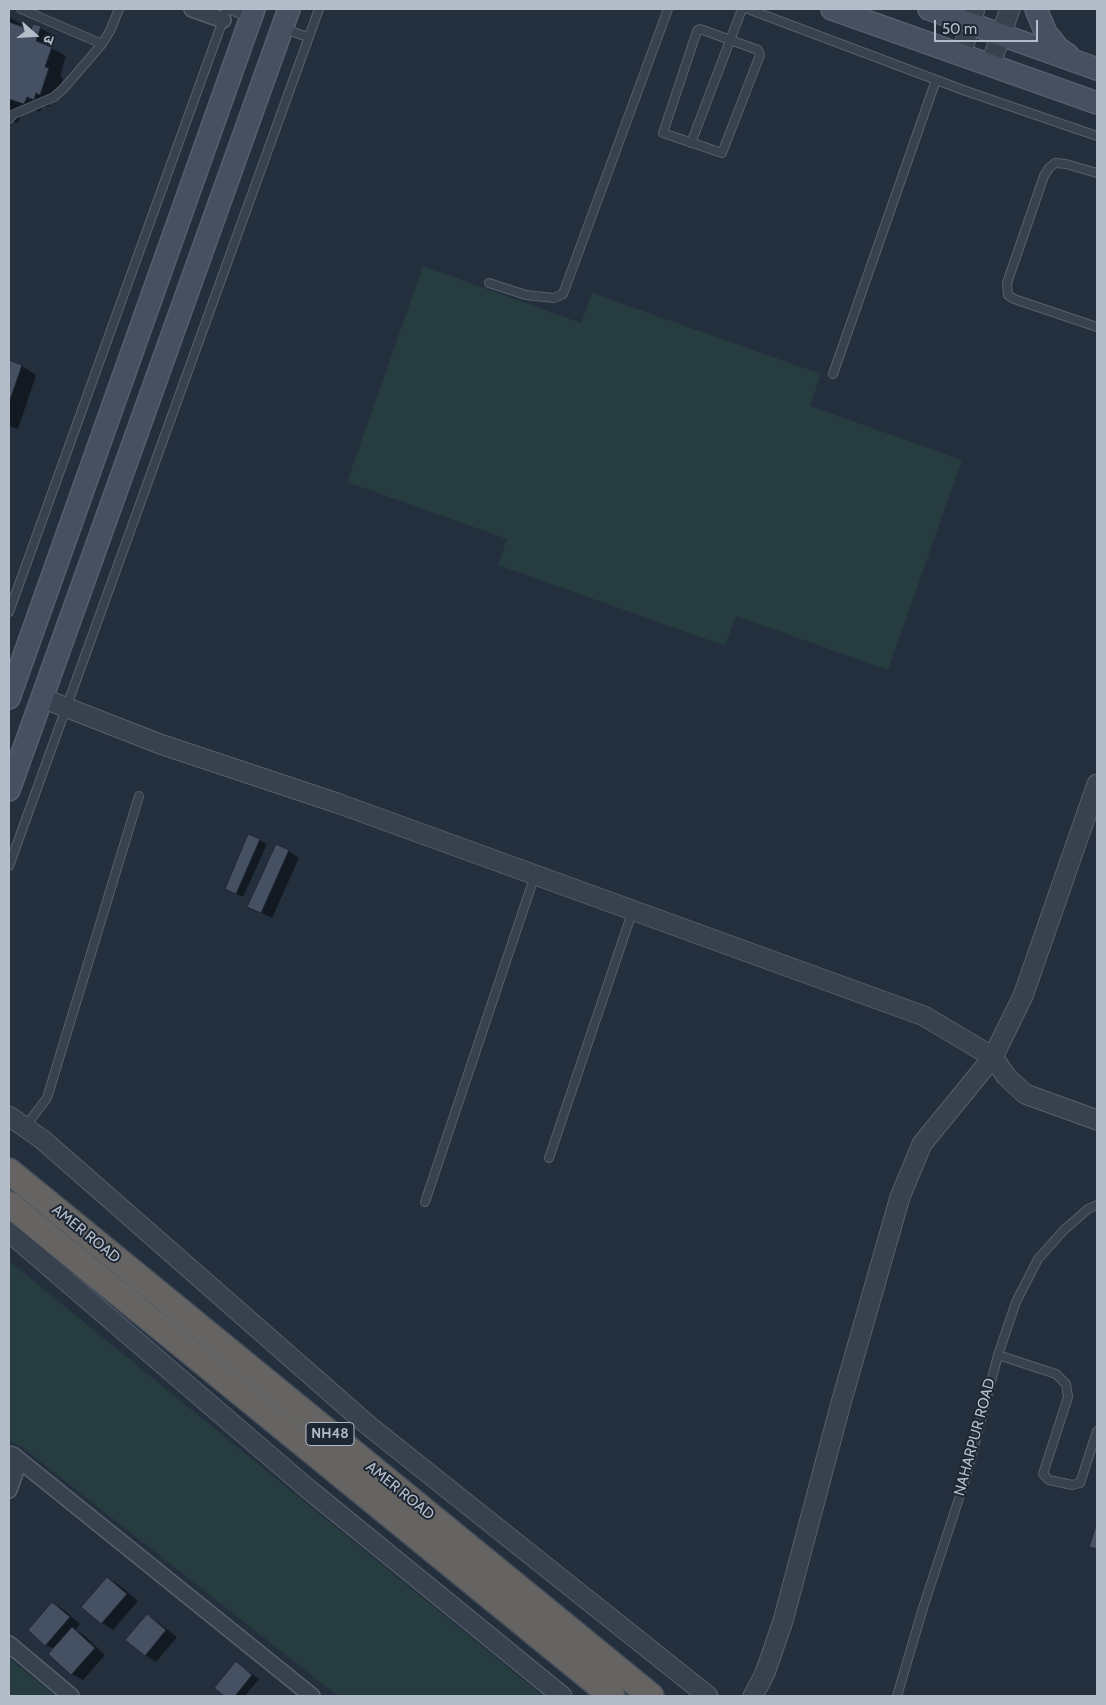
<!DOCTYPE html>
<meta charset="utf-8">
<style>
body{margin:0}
#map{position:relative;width:1106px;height:1705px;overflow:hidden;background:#242f3e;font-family:Cabin,"Noto Sans Devanagari",sans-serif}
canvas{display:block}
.frame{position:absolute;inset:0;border:10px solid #b4bcc9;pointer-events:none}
.north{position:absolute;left:10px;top:10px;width:50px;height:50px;-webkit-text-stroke:4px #1d2633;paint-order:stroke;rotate:109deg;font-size:14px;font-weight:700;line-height:20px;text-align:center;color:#b4bcc9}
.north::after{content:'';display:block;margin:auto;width:18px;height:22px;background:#b4bcc9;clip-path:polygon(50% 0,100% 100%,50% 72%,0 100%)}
.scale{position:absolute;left:934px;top:20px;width:104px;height:22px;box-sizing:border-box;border:2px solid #b4bcc9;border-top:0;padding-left:6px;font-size:15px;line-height:18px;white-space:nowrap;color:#b4bcc9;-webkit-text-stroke:4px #1d2633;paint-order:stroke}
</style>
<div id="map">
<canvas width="1106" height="1705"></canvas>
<div class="frame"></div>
<div class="north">उ</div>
<div class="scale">50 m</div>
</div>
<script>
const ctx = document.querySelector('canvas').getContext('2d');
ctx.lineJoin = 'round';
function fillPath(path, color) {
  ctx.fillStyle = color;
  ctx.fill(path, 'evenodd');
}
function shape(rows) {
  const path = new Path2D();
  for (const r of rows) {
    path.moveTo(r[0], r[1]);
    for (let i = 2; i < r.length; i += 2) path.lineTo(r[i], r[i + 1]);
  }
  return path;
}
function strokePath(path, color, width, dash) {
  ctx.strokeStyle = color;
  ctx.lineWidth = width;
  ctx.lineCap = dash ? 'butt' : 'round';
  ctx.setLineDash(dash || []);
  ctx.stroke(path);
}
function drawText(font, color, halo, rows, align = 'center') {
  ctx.font = font + ' Cabin,sans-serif';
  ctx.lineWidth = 4;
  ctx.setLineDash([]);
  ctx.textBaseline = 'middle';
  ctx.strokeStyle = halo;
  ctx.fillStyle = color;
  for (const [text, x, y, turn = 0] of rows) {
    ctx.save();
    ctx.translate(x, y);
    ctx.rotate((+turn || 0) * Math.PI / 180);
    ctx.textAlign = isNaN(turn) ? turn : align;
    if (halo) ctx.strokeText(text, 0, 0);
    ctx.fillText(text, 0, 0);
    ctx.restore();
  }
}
fillPath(shape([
 [423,266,581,323,592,293,821,374,810,406,962,460,888,670,736,616,725,646,498,565,507,539,347,482],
 [9,1261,543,1696,338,1696,22,1447,9,1441],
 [9,1658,55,1696,9,1696]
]), '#263c3f');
fillPath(shape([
 [9,17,21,24,20,28,32,32,40,28,55,36,51,48,66,56,60,76,63,78,55,102,51,101,49,107,42,105,40,112,24,106,18,123,9,120],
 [9,361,22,366,36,375,18,429,9,426],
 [249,835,267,844,243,897,233,892],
 [288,851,299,858,272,918,249,907],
 [108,1578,119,1585,138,1601,113,1630,102,1623,83,1607],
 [53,1603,64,1610,80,1624,75,1630,84,1635,105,1655,83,1680,72,1674,54,1649,46,1645],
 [147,1615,158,1622,177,1637,156,1662,145,1655],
 [236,1663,259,1679,245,1696,226,1696,216,1688]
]), '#0007');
const building = shape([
 [9,22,31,30,33,24,41,26,36,41,52,47,45,67,49,68,40,95,36,93,34,100,27,97,24,104,9,99,9,22],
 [9,360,22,365,9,403,9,360],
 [248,834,260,839,236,894,225,889,248,834],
 [276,844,289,850,261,913,247,907,276,844],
 [1097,1522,1097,1549,1089,1547,1097,1522],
 [107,1577,127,1594,101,1624,81,1607,107,1577],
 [52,1602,70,1617,45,1646,28,1630,52,1602],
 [147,1614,166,1630,145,1656,125,1640,147,1614],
 [72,1627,95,1648,71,1675,48,1654,72,1627],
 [236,1661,252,1675,235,1696,224,1696,214,1688,236,1661]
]);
fillPath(building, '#455162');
strokePath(building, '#1f2835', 1);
const service = shape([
 [21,9,102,44],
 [227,9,249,17],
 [748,9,963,90,1097,136],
 [284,29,308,37],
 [700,29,758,50,760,55,722,153,663,133,697,31,700,29],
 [9,119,14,114,54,97,64,88,102,44,110,31,119,9],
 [691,143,742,9],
 [1097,173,1066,164,1055,163,1049,168,1044,176,1007,283,1008,295,1014,299,1097,327],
 [489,283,526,295,554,298,563,294,668,9],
 [833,374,936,80],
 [9,612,227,9],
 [9,866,319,9],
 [25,1127,47,1098,139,796],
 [549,1158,633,910],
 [425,1202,535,875],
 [998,1355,1056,1374,1066,1384,1068,1397,1043,1474,1049,1480,1072,1485,1080,1483,1097,1431],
 [897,1696,923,1608,966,1477,998,1355,1016,1302,1038,1259,1064,1230,1088,1209,1097,1205]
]);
const minor = shape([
 [192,9,223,20],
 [9,1454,13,1455,312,1696],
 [9,1490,19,1461],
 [9,1644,71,1696]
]);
const tertiary = shape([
 [961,55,975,9],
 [990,66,1010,9],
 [42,698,160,744,337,803,924,1016,993,1057,1006,1076,1025,1094,1097,1120],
 [9,1116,43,1140,369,1426,708,1696],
 [9,1232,307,1488,562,1696],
 [753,1696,765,1673,783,1621,841,1403,900,1197,922,1144,993,1057,1023,996,1097,784]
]);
const secondary = shape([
 [832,9,1097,103],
 [929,9,1097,69],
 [1036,9,1046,33,1059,49,1068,55],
 [9,698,254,9],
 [9,790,289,9]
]);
const trunk = shape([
 [9,1171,651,1696],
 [9,1204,612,1696]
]);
strokePath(service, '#565f6c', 10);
strokePath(minor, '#565f6c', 18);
strokePath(tertiary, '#565f6c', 21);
strokePath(secondary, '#565f6c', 24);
strokePath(trunk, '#434c59', 28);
strokePath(service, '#38414e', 8);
strokePath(minor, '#38414e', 15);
strokePath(tertiary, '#38414e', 19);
strokePath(secondary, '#465061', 21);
strokePath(trunk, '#656462', 25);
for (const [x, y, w] of [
 [330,1434,48]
]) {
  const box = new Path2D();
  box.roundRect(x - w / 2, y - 11.5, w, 23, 4);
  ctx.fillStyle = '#1d2633';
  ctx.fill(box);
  strokePath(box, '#b4bcc9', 1);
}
drawText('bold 14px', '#b4bcc9', null, [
 ["NH48",330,1434]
]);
drawText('15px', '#b4bcc9', '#1d2633', [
 ["AMER ROAD",86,1234,39],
 ["NAHARPUR ROAD",975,1437,-75],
 ["AMER ROAD",400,1491,39]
]);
</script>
